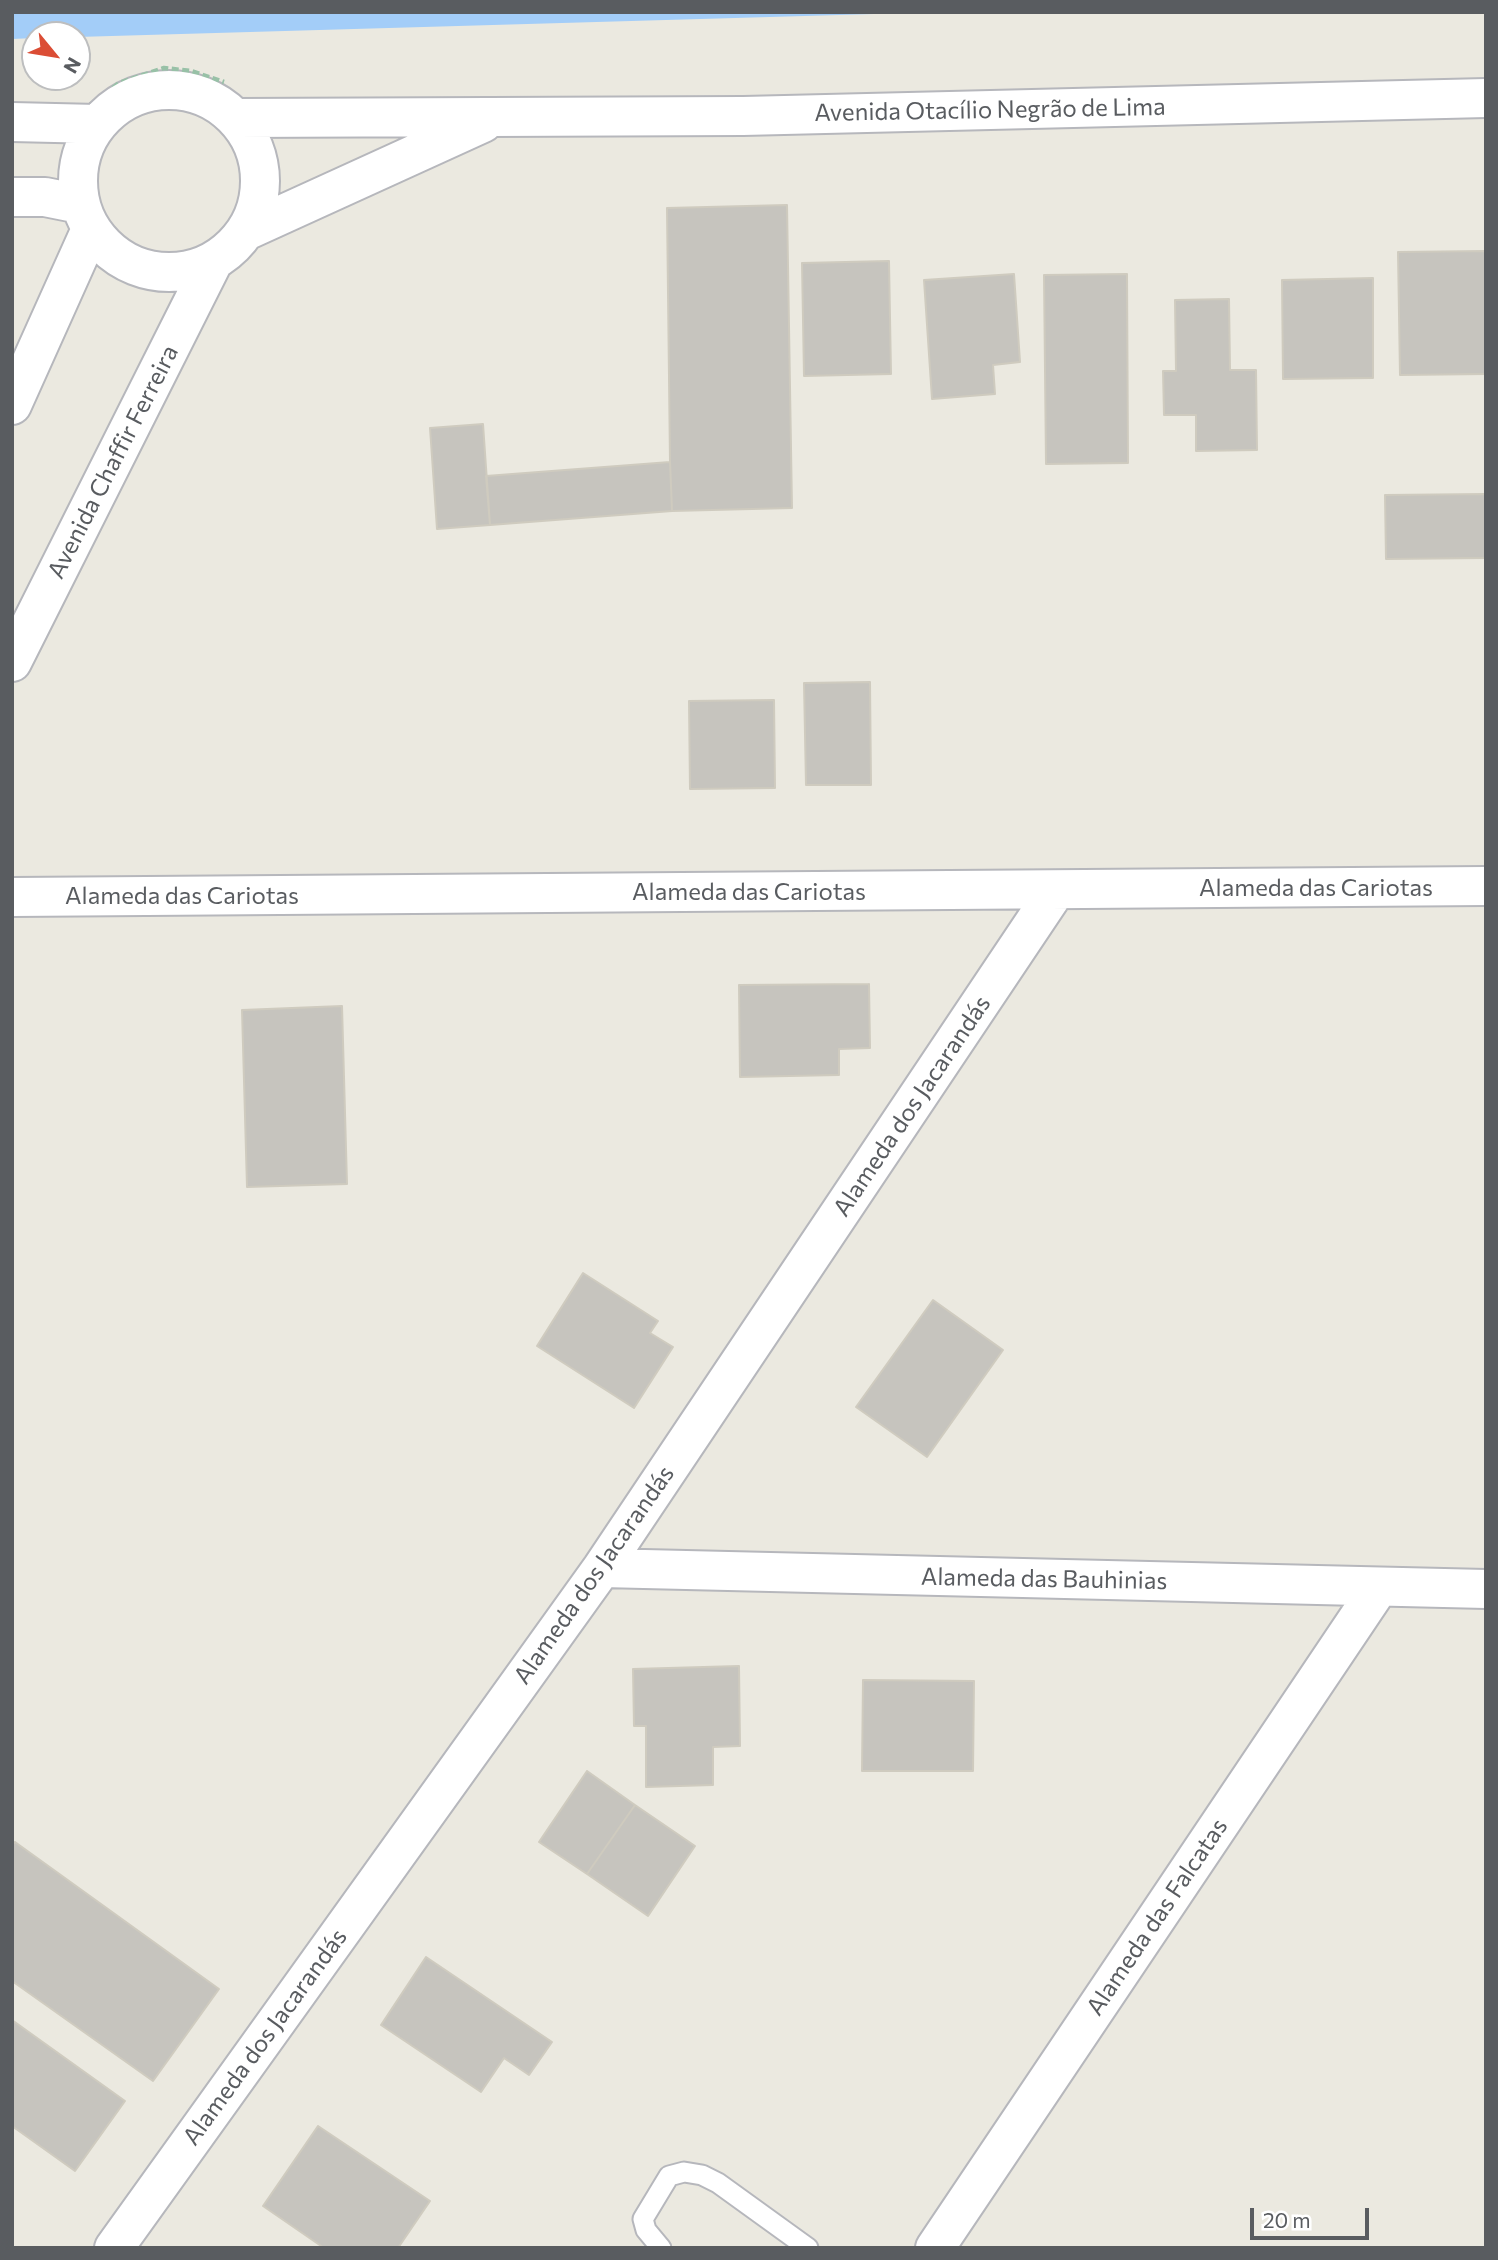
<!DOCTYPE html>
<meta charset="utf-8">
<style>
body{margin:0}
#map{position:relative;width:1498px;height:2260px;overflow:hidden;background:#ebe9e0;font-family:Commissioner,sans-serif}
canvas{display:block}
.frame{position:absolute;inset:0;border:14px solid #595c60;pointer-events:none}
.north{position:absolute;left:21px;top:21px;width:70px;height:70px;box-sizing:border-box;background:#fff;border:2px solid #bdbebf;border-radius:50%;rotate:120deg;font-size:19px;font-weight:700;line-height:28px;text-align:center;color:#595c60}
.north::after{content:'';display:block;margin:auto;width:24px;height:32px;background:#db4d35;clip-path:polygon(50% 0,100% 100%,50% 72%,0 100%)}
.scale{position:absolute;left:1250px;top:2208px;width:119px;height:32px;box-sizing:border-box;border:4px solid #595c60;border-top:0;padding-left:9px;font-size:21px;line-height:24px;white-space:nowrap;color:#595c60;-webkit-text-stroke:5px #fff;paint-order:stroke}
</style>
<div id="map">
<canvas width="1498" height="2260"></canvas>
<div class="frame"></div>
<div class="north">N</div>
<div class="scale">20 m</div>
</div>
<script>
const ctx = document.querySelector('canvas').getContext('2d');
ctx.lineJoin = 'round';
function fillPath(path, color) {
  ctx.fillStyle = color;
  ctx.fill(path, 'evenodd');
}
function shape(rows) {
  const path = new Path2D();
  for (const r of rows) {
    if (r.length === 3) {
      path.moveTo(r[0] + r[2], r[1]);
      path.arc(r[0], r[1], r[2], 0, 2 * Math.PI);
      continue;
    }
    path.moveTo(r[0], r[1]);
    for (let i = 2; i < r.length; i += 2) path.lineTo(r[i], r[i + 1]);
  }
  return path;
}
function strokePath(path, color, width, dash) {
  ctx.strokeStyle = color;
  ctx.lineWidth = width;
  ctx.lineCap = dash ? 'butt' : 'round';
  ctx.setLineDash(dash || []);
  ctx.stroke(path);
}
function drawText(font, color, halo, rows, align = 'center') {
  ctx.font = font + ' Commissioner,sans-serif';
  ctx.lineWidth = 7;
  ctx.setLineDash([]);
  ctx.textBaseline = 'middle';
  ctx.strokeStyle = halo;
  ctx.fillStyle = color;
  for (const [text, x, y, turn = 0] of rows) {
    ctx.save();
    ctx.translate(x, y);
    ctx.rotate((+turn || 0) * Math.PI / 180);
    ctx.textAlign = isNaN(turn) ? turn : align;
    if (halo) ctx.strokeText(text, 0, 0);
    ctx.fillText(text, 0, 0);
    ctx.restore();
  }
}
fillPath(shape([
 [12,12,943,12,77,37,77,35,35,35,35,38,12,39]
]), '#a3cdf8');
const building = shape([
 [787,205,792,508,672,511,670,462,667,208,787,205],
 [1486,251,1486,374,1400,375,1398,252,1486,251],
 [889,261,891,374,804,376,802,263,889,261],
 [1014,274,1020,362,993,365,995,394,932,399,924,280,1014,274],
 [1127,274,1128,463,1046,464,1044,275,1127,274],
 [1373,278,1373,378,1283,379,1282,280,1373,278],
 [1229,299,1230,370,1256,370,1257,450,1196,451,1196,415,1164,415,1163,371,1176,371,1175,300,1229,299],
 [483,424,490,525,437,529,430,428,483,424],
 [670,462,672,511,490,525,486,476,670,462],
 [1486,494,1486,558,1386,559,1385,495,1486,494],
 [870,682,871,785,806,785,804,683,870,682],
 [774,700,775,788,690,789,689,701,774,700],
 [869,984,870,1048,839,1049,839,1075,740,1077,739,985,869,984],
 [342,1006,347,1184,247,1187,242,1010,342,1006],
 [583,1273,658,1321,650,1333,673,1347,634,1408,537,1346,583,1273],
 [933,1300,1003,1350,927,1457,856,1407,933,1300],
 [739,1666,740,1746,713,1747,713,1785,646,1787,646,1726,634,1726,633,1669,739,1666],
 [863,1680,974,1681,973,1771,862,1771,863,1680],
 [587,1771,635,1805,587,1874,539,1842,587,1771],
 [635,1805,695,1846,648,1916,587,1874,635,1805],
 [15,1842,219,1989,153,2081,12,1981,12,1845,15,1842],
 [426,1957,552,2042,529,2075,504,2058,481,2092,381,2025,426,1957],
 [12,2020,125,2101,75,2171,12,2126,12,2020],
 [318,2126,430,2201,398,2248,324,2248,263,2206,318,2126]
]);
fillPath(building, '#c6c4be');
strokePath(building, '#cfcbbf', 2);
const service = shape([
 [661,2248,646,2230,643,2219,669,2176,684,2172,702,2175,718,2183,808,2248]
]);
const minor = shape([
 [12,897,1486,886],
 [602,1568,1486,1589],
 [114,2248,602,1568,1056,890],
 [935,2248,1379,1587]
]);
const tertiary = shape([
 [169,181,91],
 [236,118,743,116,1486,98],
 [12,122,98,124],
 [12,197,45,197,80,204],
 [246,231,483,123],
 [12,405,91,229],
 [12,662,213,262]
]);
strokePath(service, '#b6b7bc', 23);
strokePath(minor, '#b6b7bc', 42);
strokePath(tertiary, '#b6b7bc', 42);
strokePath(shape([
 [113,88,119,83,164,68,191,71,224,82]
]), '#98c1a7', 4.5, [7, 3.5]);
strokePath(service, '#fff', 19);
strokePath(minor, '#fff', 38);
strokePath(tertiary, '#fff', 38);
drawText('24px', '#595c60', '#fff', [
 ["Avenida Otacílio Negrão de Lima",990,110,-1],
 ["Avenida Chaffir Ferreira",113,462,-63],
 ["Alameda das Cariotas",1316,888],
 ["Alameda das Cariotas",749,892],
 ["Alameda das Cariotas",182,896],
 ["Alameda dos Jacarandás",912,1106,-56],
 ["Alameda dos Jacarandás",594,1575,-55],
 ["Alameda das Bauhinias",1044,1579,1],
 ["Alameda das Falcatas",1157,1917,-56],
 ["Alameda dos Jacarandás",265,2037,-54]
]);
</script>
